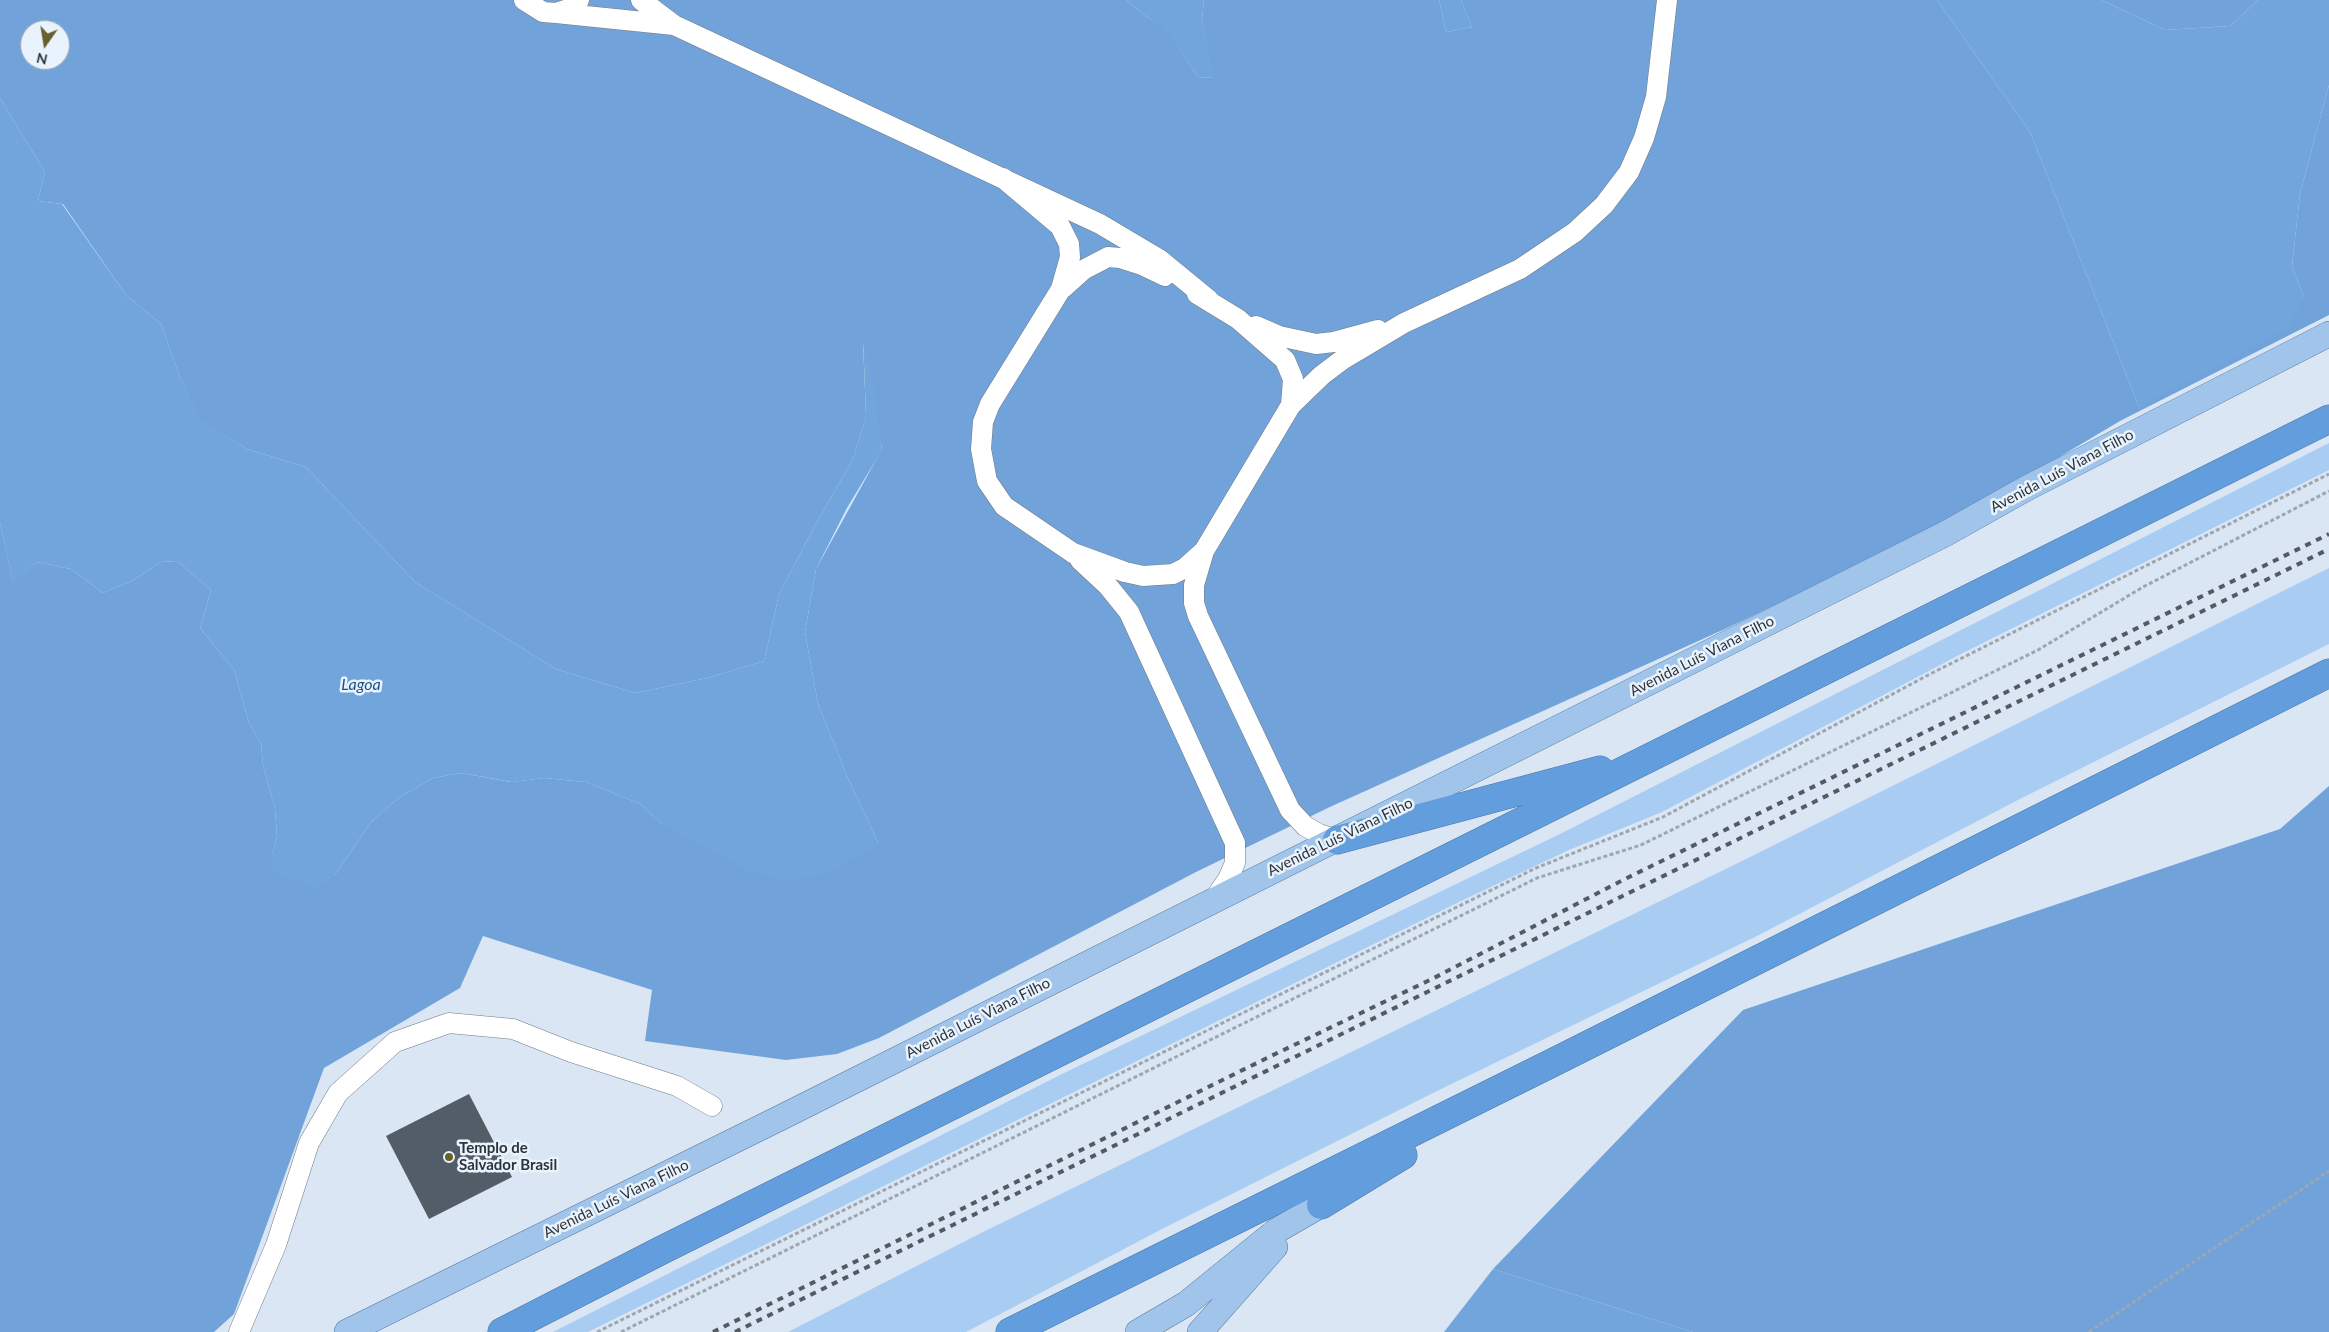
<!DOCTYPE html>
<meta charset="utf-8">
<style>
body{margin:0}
#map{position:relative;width:2329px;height:1332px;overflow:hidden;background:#dae6f3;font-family:Lato,sans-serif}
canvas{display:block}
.north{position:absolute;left:20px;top:20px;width:50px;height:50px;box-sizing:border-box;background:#e9f3fd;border:1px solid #9ea6ae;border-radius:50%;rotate:193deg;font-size:14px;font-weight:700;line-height:20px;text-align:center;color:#2e3338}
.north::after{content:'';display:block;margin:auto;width:18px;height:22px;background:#67602d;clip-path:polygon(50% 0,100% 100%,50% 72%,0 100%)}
</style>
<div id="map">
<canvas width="2329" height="1332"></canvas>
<div class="north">N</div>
</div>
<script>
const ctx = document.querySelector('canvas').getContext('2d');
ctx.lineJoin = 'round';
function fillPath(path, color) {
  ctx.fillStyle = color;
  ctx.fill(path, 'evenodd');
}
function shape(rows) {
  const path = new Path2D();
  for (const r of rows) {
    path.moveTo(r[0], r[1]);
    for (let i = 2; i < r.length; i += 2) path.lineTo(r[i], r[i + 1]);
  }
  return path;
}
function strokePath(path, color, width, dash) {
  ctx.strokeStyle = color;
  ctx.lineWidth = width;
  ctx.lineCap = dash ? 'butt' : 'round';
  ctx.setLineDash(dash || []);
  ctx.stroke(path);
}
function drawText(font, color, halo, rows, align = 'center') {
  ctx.font = font + ' Lato,sans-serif';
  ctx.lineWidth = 5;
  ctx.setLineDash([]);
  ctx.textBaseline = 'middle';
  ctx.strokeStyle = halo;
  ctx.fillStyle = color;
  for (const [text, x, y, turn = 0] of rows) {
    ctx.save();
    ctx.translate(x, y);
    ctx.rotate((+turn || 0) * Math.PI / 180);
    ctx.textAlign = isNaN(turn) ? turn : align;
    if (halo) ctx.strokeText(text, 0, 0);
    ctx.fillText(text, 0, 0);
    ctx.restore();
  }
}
fillPath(shape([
 [2329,443,2329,470,1961,654,1662,812,1569,850,1459,902,588,1332,553,1332,1062,1074,1562,833],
 [2329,568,2329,644,2014,802,1757,936,1437,1091,1164,1228,966,1332,788,1332,981,1233,1742,861]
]), '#a9ccf3');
fillPath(shape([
 [0,0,1126,0,1147,17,1165,26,1198,77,1213,78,1202,19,1204,0,1439,0,1446,32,1472,27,1461,0,1937,0,2030,132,2139,407,2304,297,2292,266,2300,194,2329,85,2329,315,2120,421,1955,519,1725,629,1332,806,1196,872,879,1038,837,1054,786,1060,645,1041,652,990,483,936,460,988,324,1068,234,1314,214,1332,0,1332,0,523,13,581,37,562,71,569,103,593,132,581,161,562,177,561,211,590,200,628,234,670,249,723,261,744,263,766,275,809,277,837,272,854,334,876,372,821,400,797,433,778,461,773,511,782,544,778,586,782,640,804,662,824,879,844,848,778,818,704,805,632,816,569,882,449,863,342,866,416,853,459,814,527,779,594,764,661,707,678,635,693,556,669,415,582,306,467,247,449,200,420,178,372,161,324,126,295,63,204,38,201,45,172,0,98],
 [30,30,60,30,60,60,30,60],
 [2102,0,2258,0,2230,26,2165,30],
 [2329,786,2329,1332,1693,1332,1493,1269,1743,1010,2280,829]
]), '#71a3da');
fillPath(shape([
 [1126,0,1204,0,1202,19,1214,78,1198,77,1165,27,1147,17],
 [1439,0,1461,0,1472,27,1446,32],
 [1937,0,2102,0,2165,30,2230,26,2258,0,2329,0,2329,85,2300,194,2292,266,2304,297,2288,328,2139,407,2030,132],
 [0,98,45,172,38,201,62,204,126,295,161,324,178,372,201,420,247,449,306,467,415,582,556,669,635,693,707,678,764,661,779,594,814,527,853,459,866,416,863,337,874,388,882,450,847,508,816,569,805,632,818,704,848,778,879,844,830,872,790,882,748,871,662,824,640,804,586,782,544,778,512,782,461,773,433,778,400,797,372,821,334,876,318,888,273,872,272,854,277,837,275,809,263,766,261,744,249,723,234,670,200,628,211,590,177,561,161,562,132,581,103,593,71,569,37,562,13,582,0,523],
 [1493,1269,1693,1332,1444,1332]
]), '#73a5dd');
fillPath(shape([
 [469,1094,512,1177,429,1219,386,1136]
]), '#535d68');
const minor = shape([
 [524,0,543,12,556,13,568,9,579,0],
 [641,0,674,25,1100,224,1159,259,1209,300],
 [556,13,674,25],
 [1003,178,1060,226,1069,244,1070,257,1061,289,990,404,983,422,981,449,987,481,1004,506,1073,553,1125,572,1143,576,1173,574,1185,568,1204,551,1291,405,1322,375,1342,360,1404,323,1520,269,1575,232,1604,205,1629,172,1644,138,1656,97,1667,0],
 [1063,288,1083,270,1108,257,1120,258,1142,265,1165,276],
 [1197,294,1238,319,1285,360,1293,379,1291,405],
 [1256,326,1279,336,1316,344,1334,342,1378,330],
 [1204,551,1194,585,1194,603,1198,616,1290,810,1305,826,1319,834,1337,840],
 [1080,560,1108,586,1129,612,1235,843,1235,863,1228,879,1213,901],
 [239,1332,276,1245,309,1143,338,1093,395,1042,449,1023,513,1029,571,1052,677,1086,712,1106]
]);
const major = shape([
 [347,1332,784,1116,1945,534,2027,488,2329,334],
 [1138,1332,1186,1304,1276,1231,1321,1205],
 [1200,1332,1275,1247]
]);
const highway = shape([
 [1337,840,1600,770],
 [1321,1205,1403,1155],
 [502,1332,662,1250,2329,419],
 [1010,1332,1554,1062,2329,673]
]);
strokePath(minor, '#707b86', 21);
strokePath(major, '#5078a3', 26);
strokePath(highway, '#5078a3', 29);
strokePath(shape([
 [597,1332,1536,868,1663,817,1932,673,2329,474],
 [621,1332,1537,878,1641,845,2038,650,2143,587,2329,491],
 [2089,1332,2329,1171]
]), '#9da7b1', 3, [4, 2.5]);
strokePath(minor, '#fff', 20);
strokePath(major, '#a1c4eb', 25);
strokePath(highway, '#629ddd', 28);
strokePath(shape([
 [713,1332,1269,1057,1432,979,1625,879,2329,534],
 [735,1332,2329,549]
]), '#545a61', 4, [6, 6]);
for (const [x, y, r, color] of [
 [449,1157,5,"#67602d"]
]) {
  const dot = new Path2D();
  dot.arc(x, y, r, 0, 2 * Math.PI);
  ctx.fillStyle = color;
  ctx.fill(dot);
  strokePath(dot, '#e9f3fd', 2);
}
drawText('15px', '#2e3338', '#e9f3fd', [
 ["Avenida Luís Viana Filho",2062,471,-28],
 ["Avenida Luís Viana Filho",1702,656,-27],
 ["Avenida Luís Viana Filho",1340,837,-26],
 ["Avenida Luís Viana Filho",978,1018,-27],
 ["Avenida Luís Viana Filho",616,1199,-26]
]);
drawText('bold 15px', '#2e3338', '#e9f3fd', [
 ["Templo de",459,1148],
 ["Salvador Brasil",459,1165]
], 'left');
drawText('italic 16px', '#1c5084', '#e9f3fd', [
 ["Lagoa",361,685]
]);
</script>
